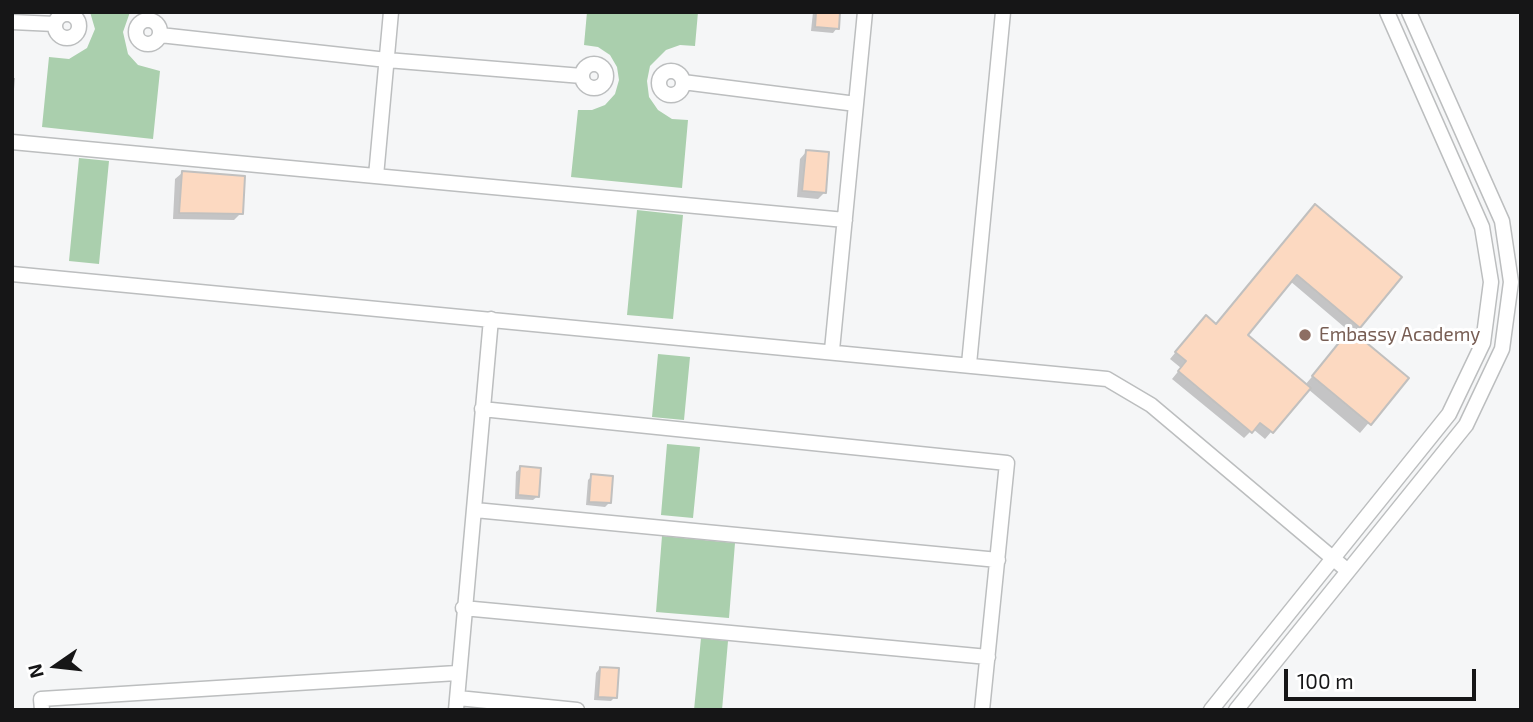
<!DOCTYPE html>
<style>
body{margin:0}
#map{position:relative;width:1533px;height:722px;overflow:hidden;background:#f5f6f7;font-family:"Exo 2",sans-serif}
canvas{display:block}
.frame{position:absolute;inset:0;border:14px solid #161617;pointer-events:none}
.north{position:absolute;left:21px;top:631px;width:70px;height:70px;-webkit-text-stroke:5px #fff;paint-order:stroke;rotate:256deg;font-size:19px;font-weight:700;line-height:28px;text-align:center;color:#161617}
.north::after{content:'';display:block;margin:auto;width:24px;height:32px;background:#161617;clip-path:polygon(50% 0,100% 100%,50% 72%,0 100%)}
.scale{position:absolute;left:1284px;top:669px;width:192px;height:32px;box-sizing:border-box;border:4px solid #161617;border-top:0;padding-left:9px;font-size:21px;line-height:24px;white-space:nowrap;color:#161617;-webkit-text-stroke:5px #fff;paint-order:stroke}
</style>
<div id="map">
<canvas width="1533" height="722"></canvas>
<div class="frame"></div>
<div class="north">N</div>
<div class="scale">100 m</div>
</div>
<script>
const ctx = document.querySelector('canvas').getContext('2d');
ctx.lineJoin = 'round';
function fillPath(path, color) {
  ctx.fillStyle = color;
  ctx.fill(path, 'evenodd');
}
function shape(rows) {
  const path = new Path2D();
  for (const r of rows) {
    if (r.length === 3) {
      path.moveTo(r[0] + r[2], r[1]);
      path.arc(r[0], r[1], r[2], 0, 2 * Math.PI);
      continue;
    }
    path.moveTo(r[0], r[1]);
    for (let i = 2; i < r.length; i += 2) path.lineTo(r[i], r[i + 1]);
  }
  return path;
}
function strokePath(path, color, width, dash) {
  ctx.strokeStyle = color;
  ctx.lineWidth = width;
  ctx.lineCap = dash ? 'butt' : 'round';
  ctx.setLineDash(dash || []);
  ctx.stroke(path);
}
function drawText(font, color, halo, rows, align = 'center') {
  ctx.font = font + ' "Exo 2",sans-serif';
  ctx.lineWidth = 6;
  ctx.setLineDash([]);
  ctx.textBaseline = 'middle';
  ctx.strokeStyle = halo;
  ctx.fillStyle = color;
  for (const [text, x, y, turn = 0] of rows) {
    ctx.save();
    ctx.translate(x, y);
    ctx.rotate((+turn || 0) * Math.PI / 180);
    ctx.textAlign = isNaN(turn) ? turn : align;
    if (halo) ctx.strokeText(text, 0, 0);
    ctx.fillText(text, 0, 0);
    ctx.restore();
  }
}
fillPath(shape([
 [90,12,130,12,123,32,128,54,138,65,160,71,153,139,42,127,49,57,69,59,87,48,95,29],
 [587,12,698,12,695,46,680,45,666,50,650,66,647,81,649,97,658,110,672,119,688,120,682,188,571,177,578,110,592,110,605,105,615,94,619,80,617,67,610,55,598,47,584,45],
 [79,158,109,161,99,264,69,261],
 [637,210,683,215,673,319,627,315],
 [658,354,690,357,684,420,652,417],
 [667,444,700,447,693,518,661,515],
 [662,536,735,543,729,618,656,612],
 [701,638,728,641,722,710,694,710]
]), '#aacfad');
fillPath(shape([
 [813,12,838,12,837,28,833,33,811,31],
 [12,78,15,78,12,112],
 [806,152,824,193,818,199,797,197,800,159],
 [182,173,241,213,234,220,173,219,175,179],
 [1309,213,1359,327,1352,333,1407,378,1360,433,1308,389,1265,439,1253,429,1244,438,1172,379,1181,368,1170,359,1199,324,1216,326],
 [1290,281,1350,332,1305,385,1245,335],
 [521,468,538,496,533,500,515,499,516,472],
 [592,476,610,502,605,507,586,505,588,480],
 [600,668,615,697,611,701,594,700,596,673]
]), '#0003');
const building = shape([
 [816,12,840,12,839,29,815,27,816,12],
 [806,150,829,152,826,193,802,191,806,150],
 [182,171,245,176,243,214,179,213,182,171],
 [1315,204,1402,277,1360,328,1297,275,1248,335,1311,388,1273,433,1260,423,1252,433,1178,371,1186,361,1175,352,1206,315,1216,324,1315,204],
 [1350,329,1409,378,1371,425,1312,376,1350,329],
 [520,466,541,468,539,497,518,495,520,466],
 [591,474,613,476,611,503,589,502,591,474],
 [600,667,619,668,617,698,598,697,600,667]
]);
fillPath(building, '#fcd9c1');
strokePath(building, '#c1c0bf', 2);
const minor = shape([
 [67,26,12],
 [148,32,12],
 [12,22,55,24],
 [160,35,387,60,582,76],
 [594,76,12],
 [671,83,12],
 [683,82,856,104],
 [12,142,845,220],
 [376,176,391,12],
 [12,274,1107,379,1151,405,1348,571],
 [832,350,865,12],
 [969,364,1003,12],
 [482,409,1007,463,982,710],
 [475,510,998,560],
 [463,608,988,657],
 [458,698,577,710],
 [42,710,41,699,457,673],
 [456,710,491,319],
 [1211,710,1449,414,1483,343,1491,282,1482,227,1387,12],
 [1236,710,1466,425,1502,349,1511,282,1502,221,1409,12]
]);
strokePath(minor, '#bcbebf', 17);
strokePath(minor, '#fff', 14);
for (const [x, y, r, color] of [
 [1305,335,7,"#8d6e63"]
]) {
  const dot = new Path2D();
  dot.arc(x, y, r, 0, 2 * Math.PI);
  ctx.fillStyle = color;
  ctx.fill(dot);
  strokePath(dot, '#fff', 2.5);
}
drawText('19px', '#785e54', '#fff', [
 ["Embassy Academy",1319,335]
], 'left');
</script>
